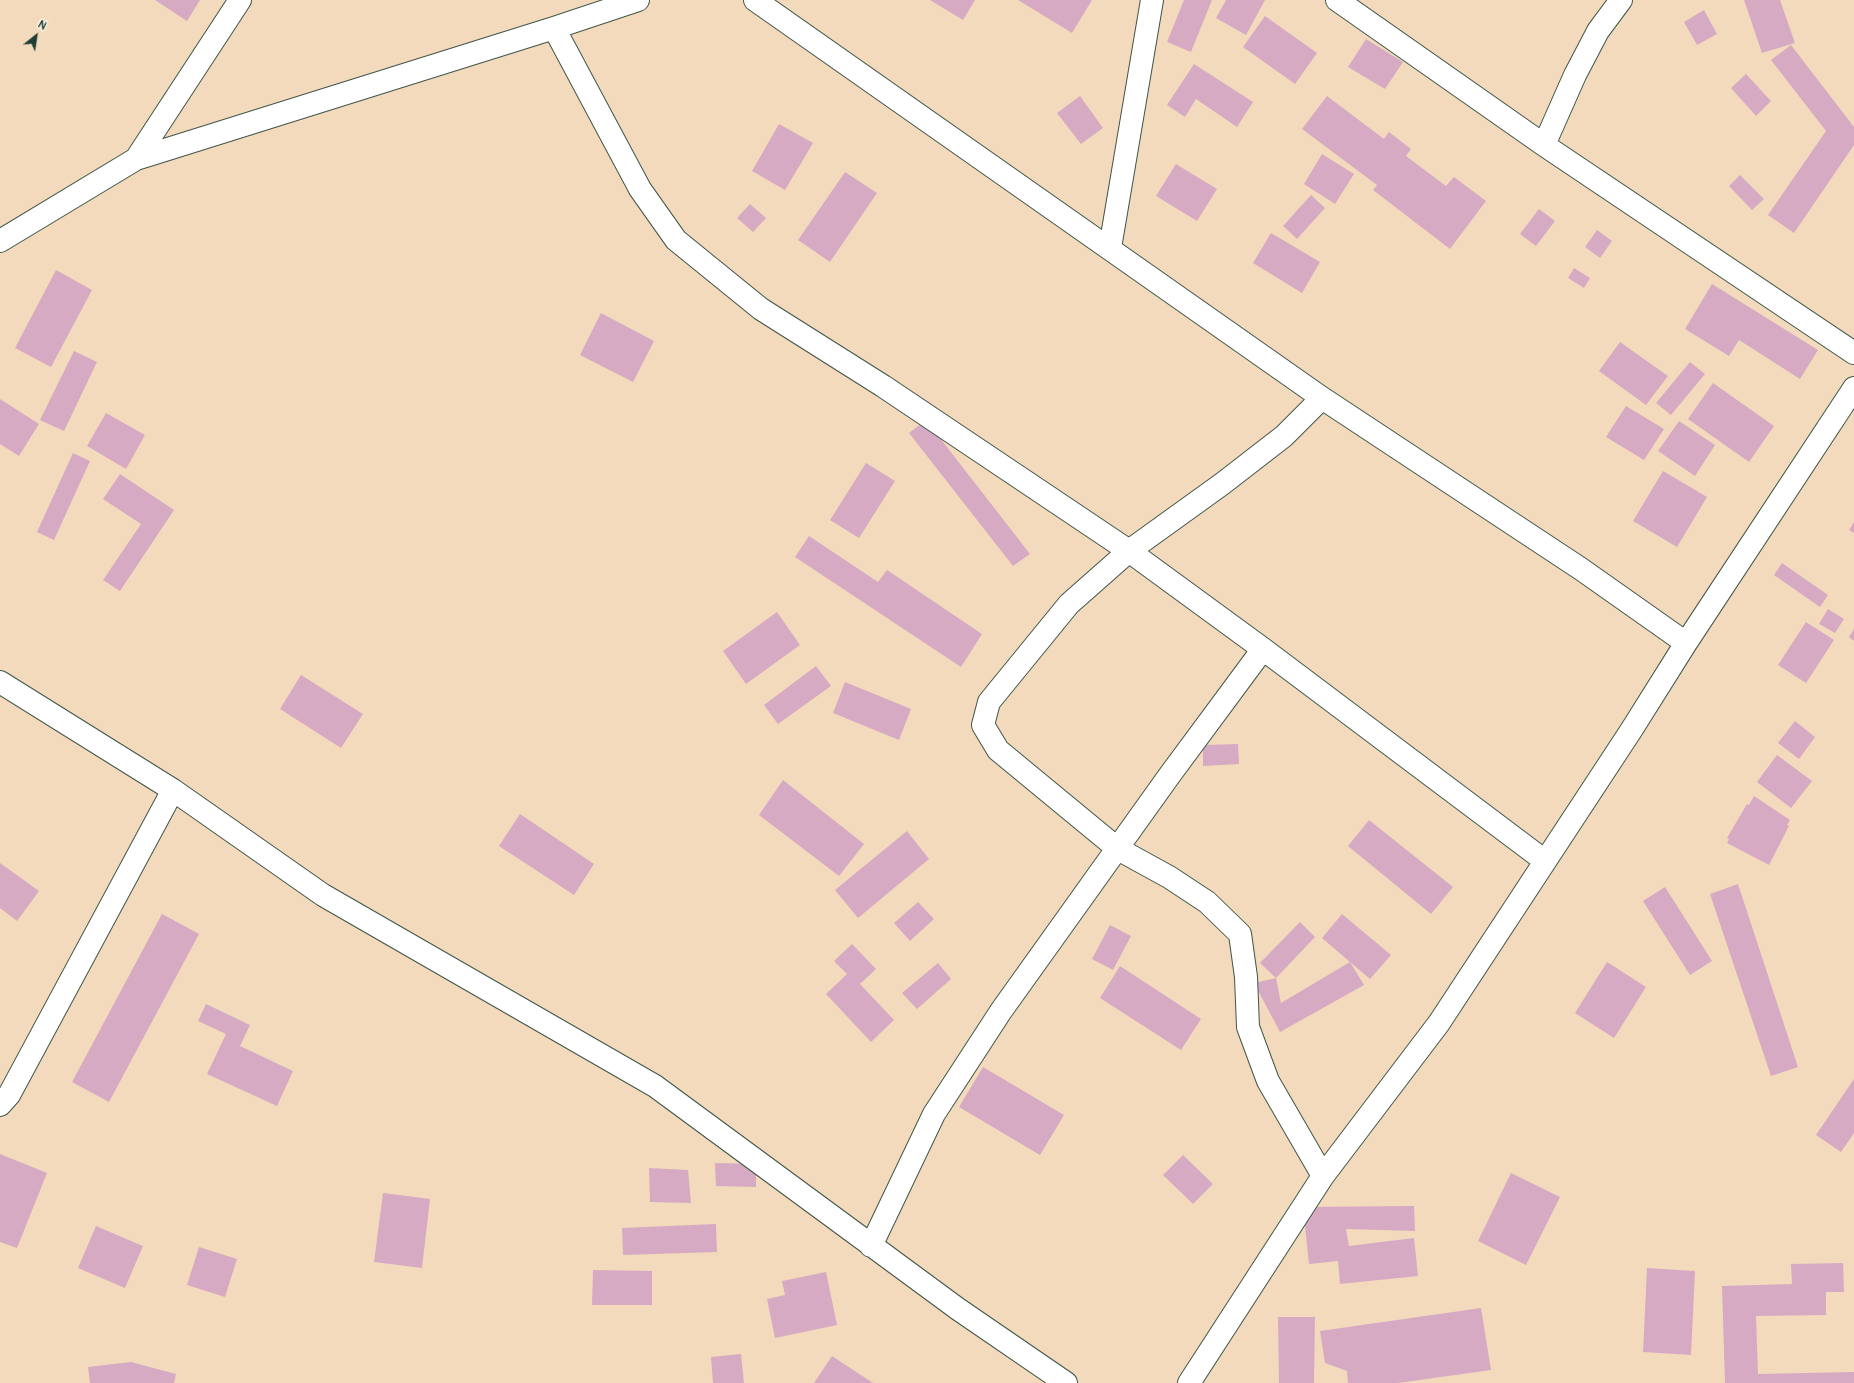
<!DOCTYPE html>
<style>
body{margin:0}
#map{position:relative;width:1854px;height:1383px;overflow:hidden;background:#f3dabc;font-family:Pangolin,sans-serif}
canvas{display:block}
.north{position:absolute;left:16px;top:16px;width:40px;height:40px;-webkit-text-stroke:3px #fcf5e5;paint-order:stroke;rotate:30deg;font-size:11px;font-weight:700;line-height:16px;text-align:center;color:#1f3d34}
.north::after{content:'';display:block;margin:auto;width:14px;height:18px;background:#1f3d34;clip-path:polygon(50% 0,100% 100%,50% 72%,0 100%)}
</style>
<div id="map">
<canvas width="1854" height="1383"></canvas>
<div class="north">N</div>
</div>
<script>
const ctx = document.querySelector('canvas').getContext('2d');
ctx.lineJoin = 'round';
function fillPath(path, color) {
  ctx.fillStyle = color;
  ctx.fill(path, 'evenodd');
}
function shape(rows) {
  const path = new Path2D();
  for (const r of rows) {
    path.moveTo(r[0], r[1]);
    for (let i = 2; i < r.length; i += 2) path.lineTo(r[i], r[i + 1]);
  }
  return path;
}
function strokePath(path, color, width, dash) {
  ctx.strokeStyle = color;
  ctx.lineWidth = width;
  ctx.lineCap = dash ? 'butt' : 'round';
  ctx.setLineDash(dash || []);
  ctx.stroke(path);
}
fillPath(shape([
 [155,0,200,0,187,21],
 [930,0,975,0,963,20],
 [1018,0,1092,0,1072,33],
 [1184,0,1212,0,1191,52,1167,42],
 [1226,0,1265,0,1246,35,1216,18],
 [1744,0,1780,0,1795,43,1762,53],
 [1704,10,1717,34,1697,45,1684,22],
 [1265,16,1317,53,1295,84,1243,47],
 [1366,39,1403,62,1385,89,1348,67],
 [1791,45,1854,127,1854,145,1794,233,1768,215,1826,131,1771,60],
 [1194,64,1253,102,1237,127,1196,99,1185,117,1167,105],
 [1746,74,1771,101,1756,116,1731,88],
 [1080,96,1103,128,1081,144,1057,113],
 [1327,96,1384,139,1389,132,1411,149,1406,156,1446,186,1454,177,1486,201,1450,249,1373,190,1377,185,1302,129],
 [779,124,813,143,785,190,752,171],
 [1322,154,1354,174,1335,204,1304,184],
 [1176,164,1217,189,1197,221,1156,196],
 [845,172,877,193,830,262,798,240],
 [1740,175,1764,199,1752,210,1729,186],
 [1311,195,1325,208,1297,239,1283,226],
 [750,204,766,218,753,232,737,218],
 [1539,209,1555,221,1536,246,1520,234],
 [1597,230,1612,241,1600,258,1585,247],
 [1271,233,1320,262,1302,293,1253,263],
 [1574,268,1590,278,1584,288,1568,278],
 [56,270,92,290,51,367,15,348],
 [1712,284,1818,350,1800,379,1739,340,1729,356,1685,329],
 [601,313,654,341,633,382,580,355],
 [1620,342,1668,376,1646,405,1599,371],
 [74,351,97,362,64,431,40,420],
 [1690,362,1705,374,1671,415,1656,403],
 [1713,383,1774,426,1749,462,1688,419],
 [0,399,39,424,19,456,0,444],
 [1626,406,1664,429,1644,460,1606,437],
 [106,413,145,435,126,469,87,446],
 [926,420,1030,554,1013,566,909,433],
 [1679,421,1715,445,1695,476,1658,451],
 [73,453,90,461,54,540,37,532],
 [866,463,895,481,859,538,830,520],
 [1663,471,1707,497,1677,547,1633,521],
 [120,474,174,510,120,591,103,580,141,524,103,499],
 [1854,522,1854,533,1849,530],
 [809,536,878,582,887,570,982,634,961,667,795,557],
 [1782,563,1828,595,1820,607,1774,575],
 [1828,609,1844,619,1835,633,1819,624],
 [777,612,800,645,746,684,723,651],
 [1806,622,1834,640,1806,683,1778,665],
 [1854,629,1854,641,1849,637],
 [816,666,831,686,778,724,764,705],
 [301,675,363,714,341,748,280,709],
 [845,682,911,709,899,740,833,713],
 [1795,721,1815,737,1799,759,1778,743],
 [1238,744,1239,764,1203,766,1203,745],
 [1777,755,1812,781,1791,808,1757,782],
 [783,780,864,844,839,876,759,815],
 [1754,796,1790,820,1787,825,1789,826,1769,865,1727,843,1729,839,1727,838,1747,804,1749,805],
 [520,814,594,864,574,895,499,846],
 [1369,820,1453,887,1431,914,1348,846],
 [907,831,929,859,858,918,835,890],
 [0,863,39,891,17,921,0,908],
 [1738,884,1798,1067,1771,1076,1710,894],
 [1665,887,1712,961,1690,975,1643,901],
 [918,902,934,919,910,941,894,923],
 [162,914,199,934,109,1102,72,1082],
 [1342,914,1391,955,1370,979,1350,962,1364,985,1280,1032,1254,983,1276,978,1281,1003,1350,962,1322,938],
 [1300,922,1315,937,1276,978,1260,963],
 [1110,925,1131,936,1113,970,1092,959],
 [852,944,876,969,860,984,894,1020,871,1042,826,994,847,974,834,961],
 [1607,962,1646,987,1614,1038,1575,1013],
 [938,963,951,979,917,1009,902,993],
 [1120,966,1201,1019,1181,1050,1100,998],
 [206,1004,250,1025,240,1046,293,1071,277,1106,207,1074,226,1034,198,1021],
 [983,1067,1064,1115,1040,1155,959,1107],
 [1854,1079,1854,1133,1841,1152,1816,1135],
 [0,1154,47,1173,17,1248,0,1242],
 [1183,1155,1213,1184,1193,1204,1163,1175],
 [715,1163,756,1164,756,1187,716,1186],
 [649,1168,688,1170,691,1203,650,1202],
 [1511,1173,1560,1197,1526,1265,1478,1241],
 [383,1193,430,1199,422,1268,374,1262],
 [1414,1206,1415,1231,1346,1229,1349,1246,1414,1238,1418,1276,1340,1284,1338,1261,1309,1264,1303,1207],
 [716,1224,717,1252,623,1255,622,1228],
 [96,1226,143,1246,125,1288,78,1268],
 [199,1247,237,1259,225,1297,187,1285],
 [1843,1263,1844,1292,1826,1292,1826,1315,1756,1316,1758,1374,1854,1372,1854,1383,1725,1383,1722,1286,1792,1284,1791,1264],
 [1647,1268,1695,1271,1691,1355,1643,1352],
 [593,1270,652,1271,652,1305,592,1305],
 [826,1272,837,1325,775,1338,767,1299,785,1295,782,1281],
 [1481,1308,1491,1370,1398,1383,1348,1383,1347,1371,1325,1363,1320,1331],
 [1278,1317,1315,1317,1314,1383,1279,1383],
 [741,1354,744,1383,713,1383,711,1357],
 [832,1356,873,1383,814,1383],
 [131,1362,176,1374,174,1383,90,1383,88,1367]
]), '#d6aac3');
const minor = shape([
 [755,0,1322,398,1581,569,1686,643],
 [1337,0,1544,145,1854,353],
 [554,28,640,189,676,240,761,309,883,386,1129,551,1263,649,1545,861],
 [1544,145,1575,75,1598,31,1621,0],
 [136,159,240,0],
 [0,241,136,159,554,28,638,0],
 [1110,248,1152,0],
 [1322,398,1284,436,1222,484,1129,551,1069,604,989,702,983,725,998,750,1118,849,1169,877,1207,902,1240,934,1246,977,1248,1027,1268,1081,1323,1176],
 [0,682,173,790,323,895,655,1086,958,1309,1066,1383],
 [0,1105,9,1095,173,790],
 [871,1246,934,1114,1001,1011,1169,776,1263,649],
 [1189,1383,1323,1176,1439,1023,1632,729,1686,643,1854,388]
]);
strokePath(minor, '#3f5548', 24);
strokePath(minor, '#fff', 22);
</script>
